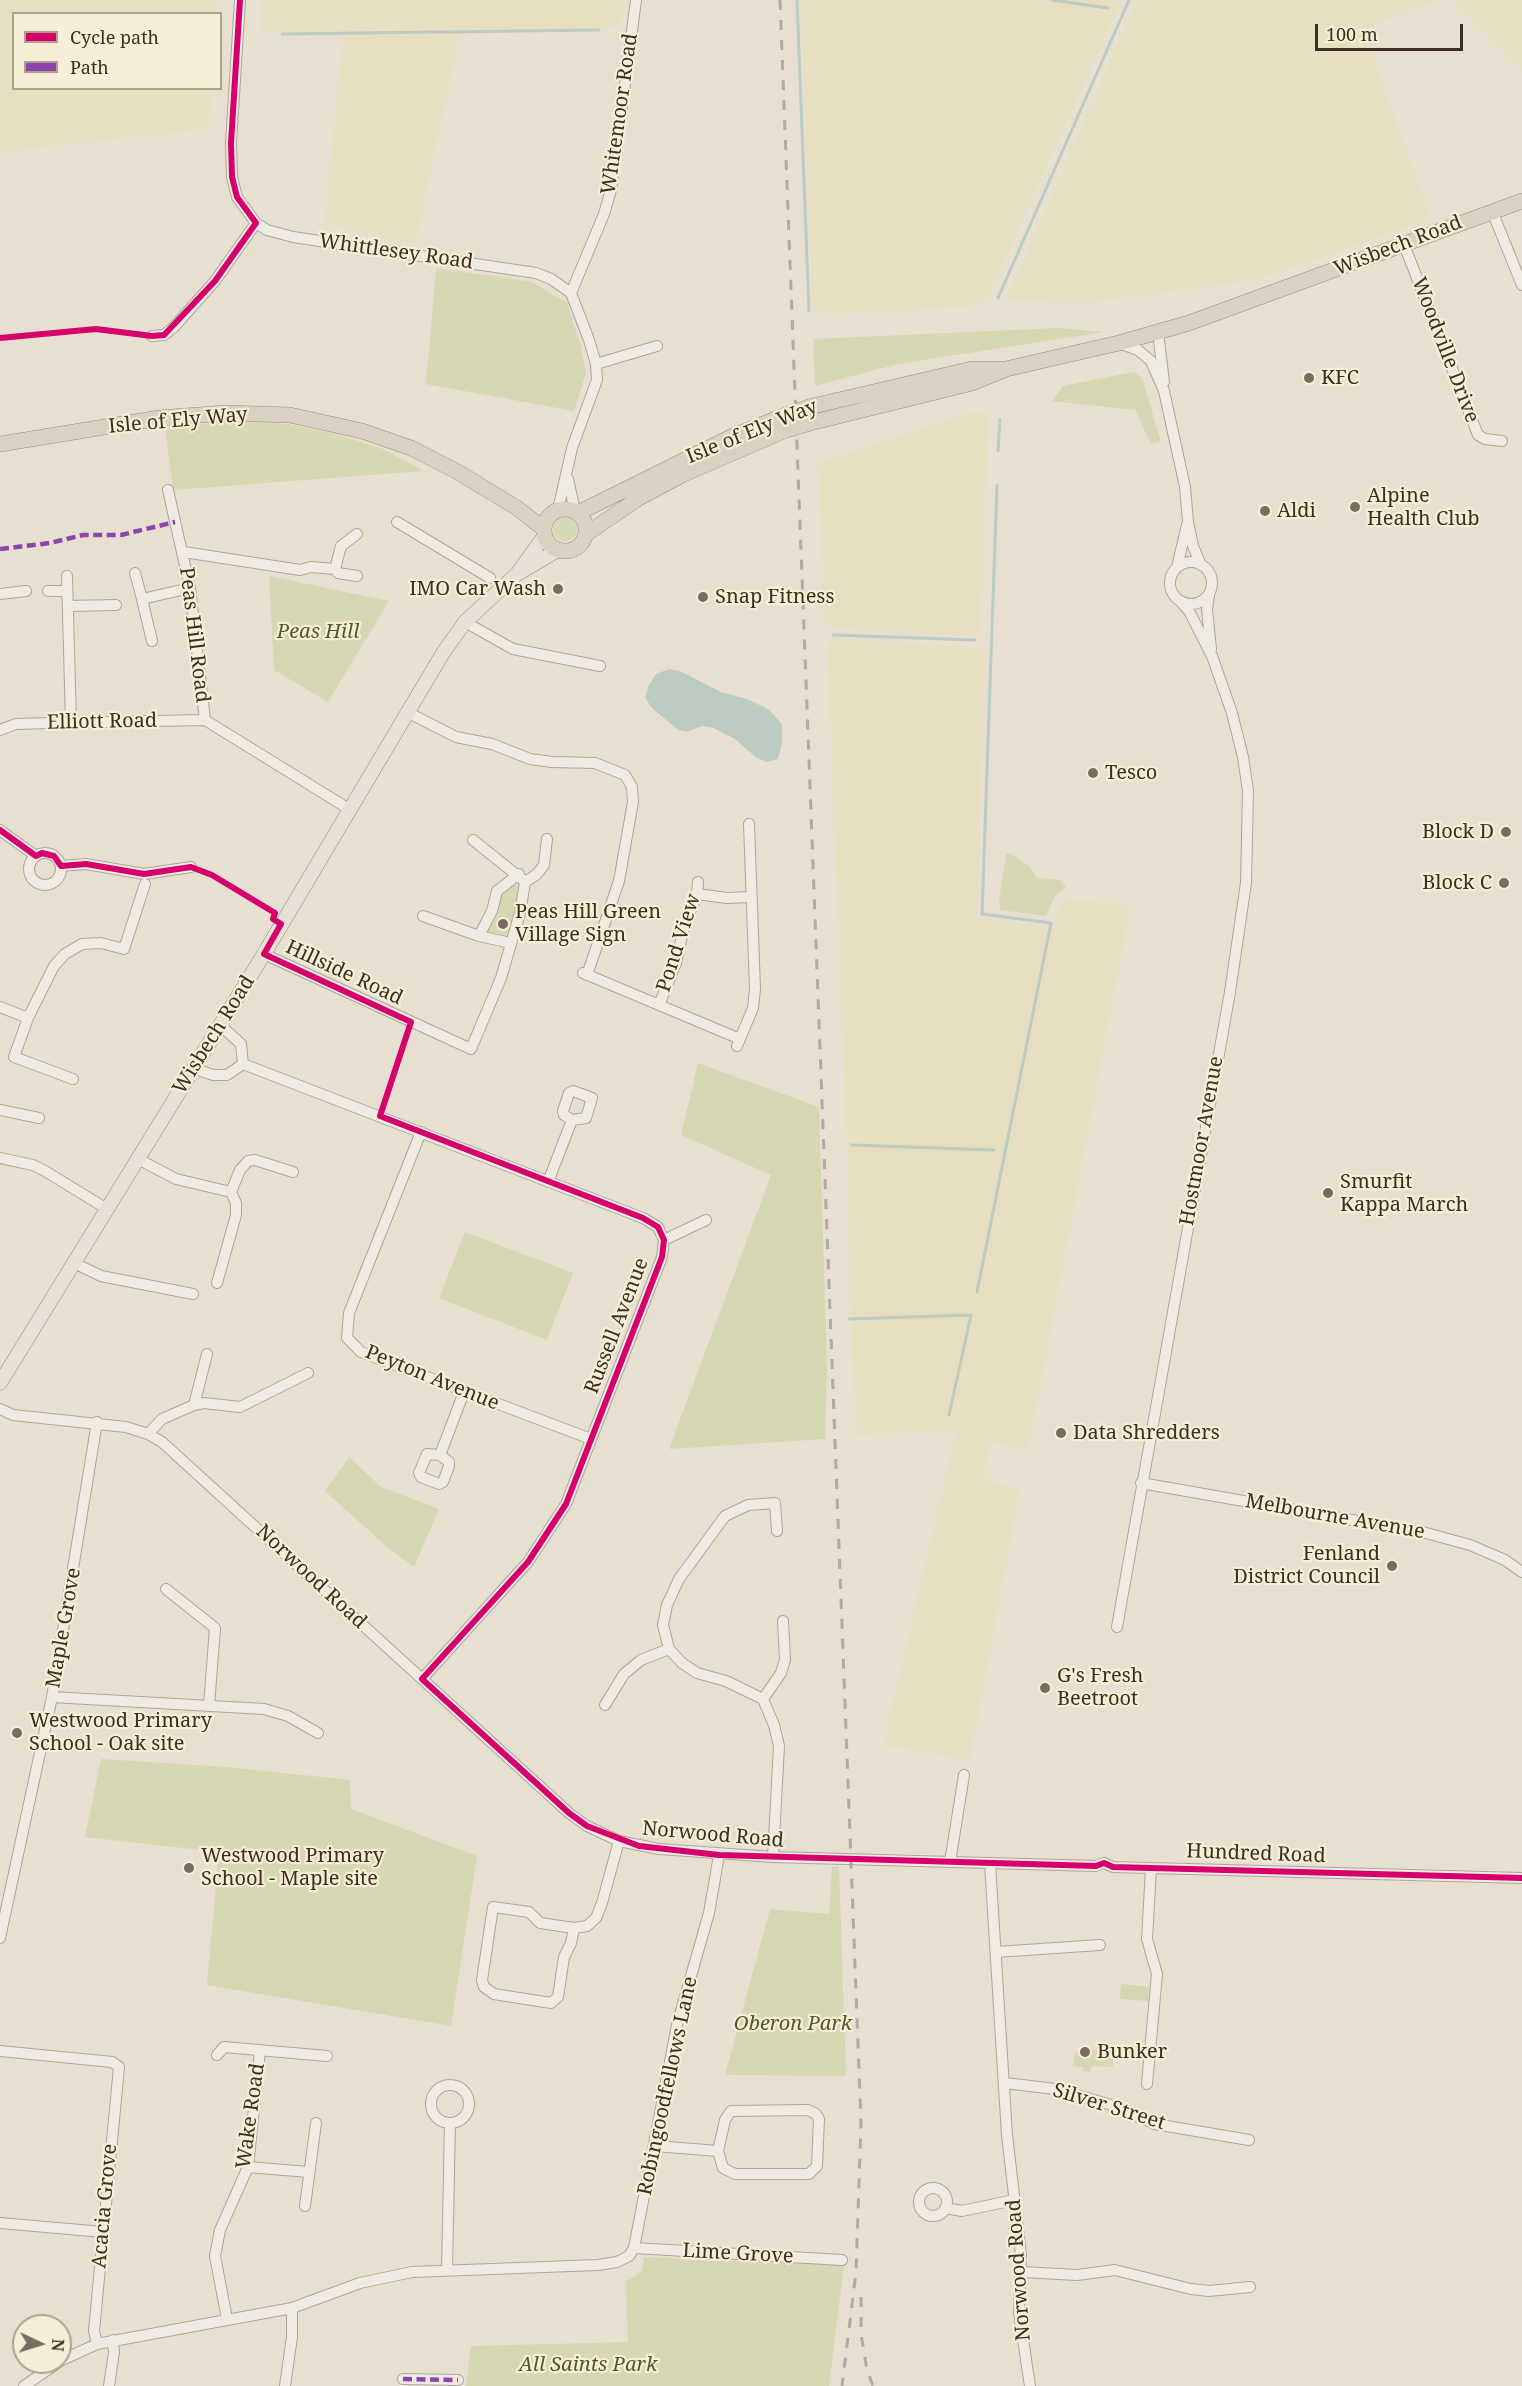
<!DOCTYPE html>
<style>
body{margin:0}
#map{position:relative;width:1522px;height:2386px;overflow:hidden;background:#e7e0d1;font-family:"Noto Serif",serif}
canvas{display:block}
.legend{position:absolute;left:12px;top:12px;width:210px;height:78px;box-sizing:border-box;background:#f7eed8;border:2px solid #ada18e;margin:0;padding:8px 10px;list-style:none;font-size:18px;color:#3d2e20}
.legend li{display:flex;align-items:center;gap:12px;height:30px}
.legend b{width:30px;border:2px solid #ada18e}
.north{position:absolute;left:12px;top:2314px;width:60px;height:60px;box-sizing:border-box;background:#f7eed8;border:2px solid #ada18e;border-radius:50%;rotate:94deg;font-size:16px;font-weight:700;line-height:24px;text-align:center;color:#3d2e20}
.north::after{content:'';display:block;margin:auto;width:21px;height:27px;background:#786c5e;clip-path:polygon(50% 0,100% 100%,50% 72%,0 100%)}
.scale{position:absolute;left:1315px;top:24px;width:148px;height:27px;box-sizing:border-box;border:3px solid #3d2e20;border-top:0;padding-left:8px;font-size:18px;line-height:21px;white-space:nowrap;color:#3d2e20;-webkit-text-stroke:4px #f7eed8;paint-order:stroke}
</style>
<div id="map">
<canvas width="1522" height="2386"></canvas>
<ul class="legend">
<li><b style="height:8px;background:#d6006c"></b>Cycle path</li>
<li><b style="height:8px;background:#8e44ad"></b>Path</li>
</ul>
<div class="north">N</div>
<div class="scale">100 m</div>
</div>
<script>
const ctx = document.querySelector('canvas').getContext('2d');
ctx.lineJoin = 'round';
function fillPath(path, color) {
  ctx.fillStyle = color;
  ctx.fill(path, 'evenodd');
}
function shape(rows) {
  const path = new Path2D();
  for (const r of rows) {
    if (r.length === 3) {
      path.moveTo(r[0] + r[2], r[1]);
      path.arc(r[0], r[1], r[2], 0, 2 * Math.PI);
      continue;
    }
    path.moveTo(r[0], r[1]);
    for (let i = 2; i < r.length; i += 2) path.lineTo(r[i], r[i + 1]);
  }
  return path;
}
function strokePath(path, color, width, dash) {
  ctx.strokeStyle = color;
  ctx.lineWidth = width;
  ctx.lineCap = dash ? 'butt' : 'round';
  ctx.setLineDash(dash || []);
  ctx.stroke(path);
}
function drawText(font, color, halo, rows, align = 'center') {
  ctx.font = font + ' "Noto Serif",serif';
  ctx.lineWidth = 4.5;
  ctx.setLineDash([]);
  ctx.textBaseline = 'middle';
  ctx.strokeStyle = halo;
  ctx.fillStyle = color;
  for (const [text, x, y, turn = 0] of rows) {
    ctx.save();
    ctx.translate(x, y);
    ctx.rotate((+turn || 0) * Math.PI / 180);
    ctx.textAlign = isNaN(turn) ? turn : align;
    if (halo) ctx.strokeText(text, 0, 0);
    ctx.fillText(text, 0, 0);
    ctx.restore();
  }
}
fillPath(shape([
 [0,0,217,0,216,13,14,14,14,88,212,89,209,129,0,152],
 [261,0,624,0,621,27,460,35,415,245,324,224,343,34,260,31],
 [800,0,1122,0,988,298,972,307,813,314],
 [1137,0,1440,0,1364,29,1431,219,1253,281,1091,302,1005,301],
 [1452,0,1522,0,1522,71],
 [980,412,989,416,989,421,980,632,970,635,831,628,824,620,818,462,963,414],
 [833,638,969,647,985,651,977,918,1055,928,1062,899,1131,904,1029,1448,990,1442,984,1480,1020,1489,970,1760,883,1745,956,1431,857,1435,852,1366,845,1103,827,647]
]), '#e6dfc2');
fillPath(shape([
 [436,268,532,282,567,303,580,343,586,373,574,411,426,384],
 [1059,328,1104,332,898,364,815,386,813,339],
 [1134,372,1142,378,1161,442,1151,444,1135,410,1052,401,1063,386],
 [233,421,288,424,336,434,383,449,424,471,173,490,165,427],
 [565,529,12],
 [269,576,389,601,328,702,274,670],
 [1006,853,1012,854,1030,867,1037,878,1060,880,1066,887,1055,896,1046,916,1000,910,999,901],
 [515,884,520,890,510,932,504,936,485,933,502,893],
 [698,1063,819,1107,827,1367,825,1439,669,1449,771,1175,681,1135],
 [465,1232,573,1273,547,1340,439,1298],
 [349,1457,381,1487,439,1509,414,1567,387,1547,325,1491],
 [101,1759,227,1767,350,1780,351,1809,477,1856,451,2026,207,1985,219,1852,85,1837],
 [832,1867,839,1867,846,2076,725,2075,770,1909,829,1914],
 [1121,1984,1149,1987,1148,2001,1120,1999],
 [1113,2049,1113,2067,1092,2066,1090,2072,1083,2071,1083,2067,1073,2066,1075,2052,1081,2051,1082,2054,1090,2053,1090,2050],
 [644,2257,844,2265,829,2386,466,2386,471,2346,628,2342,626,2282,642,2271]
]), '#d6d7b3');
fillPath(shape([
 [669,669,680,671,721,692,747,699,768,709,782,724,782,743,778,759,767,762,757,758,735,739,713,728,702,726,687,732,678,730,652,708,645,698,648,687,656,674]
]), '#bcccc2');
strokePath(shape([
 [797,0,809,311],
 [1052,0,1108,8],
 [282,34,599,30],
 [998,298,1129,0],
 [998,451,1000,419],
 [833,635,975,640],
 [852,1145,994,1150],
 [977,1292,1051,923,982,914,997,485],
 [849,1319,971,1315,949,1415]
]), '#bcccc2', 3);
const minor = shape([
 [240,0,231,143,232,177,237,197,256,223,267,230,293,237,536,273,551,279,571,293,589,340,596,364,597,380,572,448,558,510],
 [1492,211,1522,285],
 [1403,242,1478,435,1485,439,1502,441],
 [571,293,604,214,611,190,636,0],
 [1158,332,1164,382],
 [152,336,164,335,174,327,215,281,256,223],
 [1119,343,1138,350,1151,361,1164,391,1185,487,1188,522,1193,546,1201,565],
 [596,364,657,346],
 [568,479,575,511],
 [168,490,190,588,205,720,349,809],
 [397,522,490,578],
 [357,534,341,546,335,569,338,573,357,576],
 [184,552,300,570,311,567,335,569],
 [1191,583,21],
 [1177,567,1187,525],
 [135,573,142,599],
 [67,576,71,723],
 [48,591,67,591],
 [0,594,26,591],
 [1209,596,1207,609,1211,649],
 [68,606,116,605],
 [465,622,513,649,600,666],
 [152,641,142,599,190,588],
 [409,713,456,737,492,744,530,759,552,762,595,763,625,775,632,787,633,802,619,881,587,975],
 [0,730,16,724,50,723,205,720],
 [0,830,36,856],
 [473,840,523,880],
 [45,869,16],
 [61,866,86,864,144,874,191,867],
 [697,894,727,898,750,897],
 [423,916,479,936,511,943],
 [479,936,492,911,497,891,519,874],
 [264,954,471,1049,501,978,520,913,525,882,537,874,544,865,547,839],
 [583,973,740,1039],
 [659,1005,676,963,683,931,697,894,698,882],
 [0,1007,28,1018,54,966,65,954,82,944,101,943,124,949,145,884],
 [28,1018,14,1057,73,1079],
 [737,1046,753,1008,755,989,749,824],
 [243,1064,643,1218,658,1227,664,1240,662,1257,566,1504,528,1562,422,1679],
 [193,1068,213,1075,227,1075,243,1064,241,1044,220,1025],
 [0,1110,39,1118],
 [421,1132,349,1313,347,1338,361,1352,591,1439],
 [0,1158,33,1165,45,1171,107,1209],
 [138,1159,176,1179,231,1192],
 [548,1182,572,1120,586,1118,592,1098,573,1091,569,1093,563,1111,564,1115,572,1120],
 [664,1240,706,1220],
 [74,1263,101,1276,193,1294],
 [217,1283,236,1215,236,1203,231,1192,240,1170,248,1161,255,1160,293,1172],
 [194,1405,204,1403,240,1407,308,1373],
 [0,1409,13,1415,126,1427,148,1434,162,1442,569,1813,587,1826,619,1841,659,1849,773,1857,1096,1866,1104,1863,1113,1867,1151,1868,1522,1878],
 [148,1434,162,1419,194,1405,207,1354],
 [440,1455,427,1454,419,1473,421,1477,439,1484,443,1482,449,1466,449,1462,440,1455,464,1392],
 [1141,1483,1426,1533,1470,1545,1505,1560,1522,1572],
 [166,1589,215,1628,209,1706],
 [1117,1627,1230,992,1246,883,1248,791,1243,757,1232,713,1212,656,1189,611,1181,602],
 [52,1697,264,1709,288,1716,318,1733],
 [763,1699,781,1673,785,1660,783,1621],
 [605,1705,624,1674,641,1660,669,1649],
 [773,1857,779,1746,774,1725,763,1699,726,1681,697,1673,682,1663,669,1649,663,1625,667,1605,679,1579,725,1516,748,1505,775,1503,777,1531],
 [950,1862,964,1775],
 [990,1863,1007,2135,1021,2255,1019,2313,1030,2386],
 [574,1928,571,1943,564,1957,558,1997,551,2003,494,1994,484,1987,482,1980,493,1907,529,1912,540,1923,574,1928,587,1926,596,1918,602,1903,619,1841],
 [0,1938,52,1697,97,1422],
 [996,1952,1100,1945],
 [0,2051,112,2062,119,2067,94,2331,97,2344],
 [217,2055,224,2047,327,2056],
 [1005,2083,1055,2089,1108,2104,1155,2124,1249,2140],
 [1147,2084,1157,1974,1147,1939,1151,1868],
 [450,2104,19],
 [655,2146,718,2151,725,2120,731,2111,808,2110,816,2114,819,2119,817,2166,809,2174,735,2174,723,2168,718,2151],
 [248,2167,308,2172],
 [933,2202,14],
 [305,2206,316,2123],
 [945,2208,962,2211,1014,2200],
 [0,2223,103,2232],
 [634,2248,842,2260],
 [447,2270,450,2123],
 [1022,2272,1077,2275,1115,2270,1191,2289,1209,2291,1250,2287],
 [227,2319,215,2256,220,2230,248,2167,260,2050],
 [60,2361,97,2344,292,2308,360,2283,412,2272,598,2265,617,2262,629,2256,634,2248,677,2025,709,1913,719,1855],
 [403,2379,458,2380],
 [24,2386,59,2362],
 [109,2386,114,2352,113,2340],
 [285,2386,292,2337,292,2308]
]);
const major = shape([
 [519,573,558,550],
 [0,1383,264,954,443,653,465,622,517,574,545,535]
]);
const highway = shape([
 [809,407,972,369,999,369],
 [810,423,972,383,1006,369,1119,343,1189,323,1522,201],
 [0,444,159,418,226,413,290,415,362,431,411,448,458,472,517,508,544,529],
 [565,530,21],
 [578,513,731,437,786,415],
 [586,534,639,498,684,474,786,430]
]);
strokePath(minor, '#ada599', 12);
strokePath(major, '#928b80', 15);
strokePath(highway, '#928b80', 16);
strokePath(minor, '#efebe3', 10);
strokePath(major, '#e6e1d4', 14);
strokePath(highway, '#dad1c2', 15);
strokePath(shape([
 [780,0,861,2123,856,2272,842,2386],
 [861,2297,861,2334,867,2370,873,2386]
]), '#afaaa2', 3, [10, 10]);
const highwayBridge = shape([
 [786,415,809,407],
 [786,430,810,423]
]);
strokePath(highwayBridge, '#928b80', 16, []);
strokePath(highwayBridge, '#dad1c2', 15);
strokePath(shape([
 [0,549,50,543,83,535,121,535,175,522],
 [403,2379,458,2380]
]), '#8e44ad', 4.5, [9, 4.5]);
strokePath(shape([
 [0,338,96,329,152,336,164,335,215,281,256,223,237,197,232,177,231,143,240,0],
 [0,830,36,856,42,853,54,856,61,866,86,864,144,874,191,867,212,875,275,913,273,919,281,924,264,954,411,1022,380,1116,643,1218,658,1227,664,1240,662,1257,566,1504,528,1562,422,1679,569,1813,587,1826,639,1846,719,1855,1096,1866,1104,1863,1113,1867,1151,1868,1522,1878]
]), '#d6006c', 6);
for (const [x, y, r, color] of [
 [1309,378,6,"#786c5e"],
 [1355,507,6,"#786c5e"],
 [1265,511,6,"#786c5e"],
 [558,589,6,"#786c5e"],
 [703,597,6,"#786c5e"],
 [1093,773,6,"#786c5e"],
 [1506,832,6,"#786c5e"],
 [1504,883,6,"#786c5e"],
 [503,924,6,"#786c5e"],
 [1328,1193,6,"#786c5e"],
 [1061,1433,6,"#786c5e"],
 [1392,1566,6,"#786c5e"],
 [1045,1688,6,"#786c5e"],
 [17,1733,6,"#786c5e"],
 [189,1868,6,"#786c5e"],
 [1085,2052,6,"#786c5e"]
]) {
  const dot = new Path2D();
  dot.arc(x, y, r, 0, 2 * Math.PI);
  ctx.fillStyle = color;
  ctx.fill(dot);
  strokePath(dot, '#f7eed8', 2);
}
drawText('20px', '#3d2e20', '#f7eed8', [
 ["Whitemoor Road",620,114,-82],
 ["Wisbech Road",1398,246,-21],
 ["Whittlesey Road",396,252,8],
 ["Woodville Drive",1445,350,69],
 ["Isle of Ely Way",178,421,-5],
 ["Isle of Ely Way",752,432,-22],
 ["Peas Hill Road",194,635,83],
 ["Elliott Road",102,722,-1],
 ["Pond View",679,943,-72],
 ["Hillside Road",344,973,25],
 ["Wisbech Road",214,1035,-58],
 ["Hostmoor Avenue",1202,1141,-80],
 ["Russell Avenue",617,1326,-69],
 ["Peyton Avenue",432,1378,22],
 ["Melbourne Avenue",1335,1517,10],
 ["Norwood Road",311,1577,43],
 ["Maple Grove",64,1628,-80],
 ["Norwood Road",713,1835,5],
 ["Hundred Road",1256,1854,2],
 ["Robingoodfellows Lane",668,2086,-78],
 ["Silver Street",1109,2107,17],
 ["Wake Road",251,2116,-82],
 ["Acacia Grove",105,2206,-85],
 ["Lime Grove",738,2254,3],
 ["Norwood Road",1019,2270,-94]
]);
drawText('20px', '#3d2e20', '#f7eed8', [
 ["KFC",1321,378],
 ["Alpine",1367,496],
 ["Health Club",1367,519],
 ["Aldi",1277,511],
 ["IMO Car Wash",546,589,"right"],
 ["Snap Fitness",715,597],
 ["Tesco",1105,773],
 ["Block D",1494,832,"right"],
 ["Block C",1492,883,"right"],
 ["Peas Hill Green",515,912],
 ["Village Sign",515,935],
 ["Smurfit",1340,1182],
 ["Kappa March",1340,1205],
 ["Data Shredders",1073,1433],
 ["Fenland",1380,1554,"right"],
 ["District Council",1380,1577,"right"],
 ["G's Fresh",1057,1676],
 ["Beetroot",1057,1699],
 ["Westwood Primary",29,1721],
 ["School - Oak site",29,1744],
 ["Westwood Primary",201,1856],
 ["School - Maple site",201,1879],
 ["Bunker",1097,2052]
], 'left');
drawText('italic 20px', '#4d5a26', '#f7eed8', [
 ["Peas Hill",318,632],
 ["Oberon Park",793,2024],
 ["All Saints Park",588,2365]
]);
</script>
